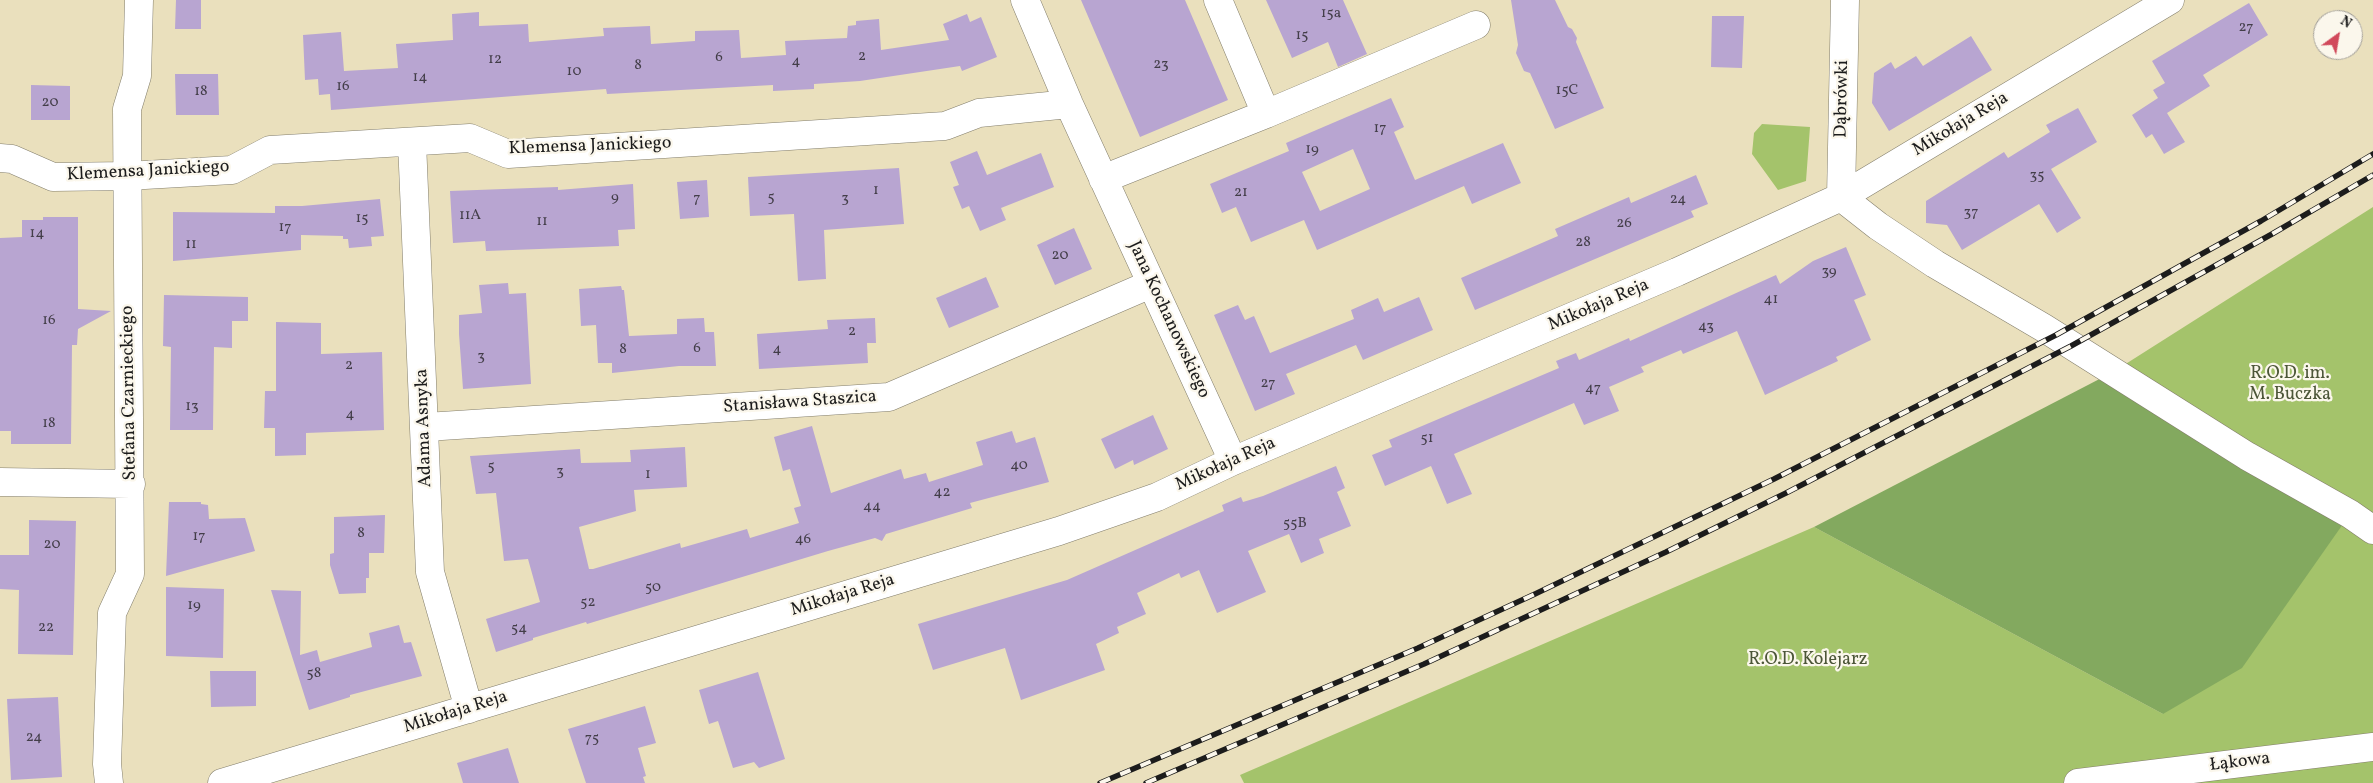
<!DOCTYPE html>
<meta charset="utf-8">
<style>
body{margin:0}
#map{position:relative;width:2373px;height:783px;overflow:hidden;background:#eae0bd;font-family:Vollkorn,serif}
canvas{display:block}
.north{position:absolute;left:2313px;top:10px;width:50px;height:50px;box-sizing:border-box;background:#fbf7ec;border:1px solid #a29f99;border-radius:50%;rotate:32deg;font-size:14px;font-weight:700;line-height:20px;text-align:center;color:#1c1c1c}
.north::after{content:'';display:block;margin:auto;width:18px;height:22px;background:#d1495b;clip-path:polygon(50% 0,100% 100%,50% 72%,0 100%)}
</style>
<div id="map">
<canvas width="2373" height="783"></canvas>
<div class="north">N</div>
</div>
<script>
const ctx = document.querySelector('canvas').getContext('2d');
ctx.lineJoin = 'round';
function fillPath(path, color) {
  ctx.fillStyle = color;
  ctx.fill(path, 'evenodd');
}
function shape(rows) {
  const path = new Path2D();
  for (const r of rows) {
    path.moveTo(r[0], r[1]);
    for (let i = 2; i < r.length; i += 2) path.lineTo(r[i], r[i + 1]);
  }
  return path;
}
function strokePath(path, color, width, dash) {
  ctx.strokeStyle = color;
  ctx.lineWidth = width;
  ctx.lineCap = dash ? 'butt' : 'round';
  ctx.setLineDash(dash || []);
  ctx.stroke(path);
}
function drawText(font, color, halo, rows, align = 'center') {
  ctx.font = font + ' Vollkorn,serif';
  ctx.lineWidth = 4.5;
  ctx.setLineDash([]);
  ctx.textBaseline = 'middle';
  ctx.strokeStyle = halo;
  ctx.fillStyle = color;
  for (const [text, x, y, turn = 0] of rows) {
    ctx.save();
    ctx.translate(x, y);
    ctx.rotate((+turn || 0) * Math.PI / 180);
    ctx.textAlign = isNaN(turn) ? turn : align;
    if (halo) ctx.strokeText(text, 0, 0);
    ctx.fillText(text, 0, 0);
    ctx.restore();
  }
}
fillPath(shape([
 [1762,124,1810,127,1806,181,1778,190,1752,154,1754,133],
 [2373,207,2373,783,1244,783,1240,775,1814,527,2163,714,2113,372]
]), '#a4c36b');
fillPath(shape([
 [2113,372,2350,514,2242,668,2163,714,1814,527]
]), '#83a95f');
fillPath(shape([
 [176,0,201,0,201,29,175,29],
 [1081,0,1185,0,1228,100,1140,137],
 [1266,0,1343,0,1367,54,1338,67,1328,42,1292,58],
 [1511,0,1555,0,1568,27,1572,29,1577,38,1576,42,1604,108,1555,129,1530,73,1524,71,1516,53,1518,45],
 [2249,3,2268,35,2203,75,2210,86,2167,113,2185,142,2164,154,2152,134,2146,138,2132,115,2158,98,2153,90,2165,83,2152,61],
 [479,12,479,26,528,24,529,42,604,36,603,28,650,26,651,44,695,41,695,31,739,30,741,58,786,55,785,41,847,38,848,26,856,25,856,21,879,19,881,50,949,40,943,24,967,14,970,22,981,17,997,57,962,71,960,66,860,81,814,84,814,89,773,91,773,85,607,94,606,89,331,110,330,94,319,95,318,79,305,80,303,35,341,32,344,71,398,68,396,44,453,40,452,14],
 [1712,16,1744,16,1742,68,1711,67],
 [1971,36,1992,70,1889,131,1872,103,1874,73,1891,62,1895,69,1916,56,1923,66],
 [175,74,218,74,219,115,176,115],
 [31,85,70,86,70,120,31,120],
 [1391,98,1404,127,1394,132,1415,180,1503,143,1521,183,1472,204,1464,186,1317,250,1304,220,1251,242,1236,207,1222,213,1210,184,1289,151,1286,143],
 [1353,149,1370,189,1320,211,1302,172],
 [2078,108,2097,142,2051,169,2081,218,2057,233,2039,204,1962,250,1947,225,1926,223,1926,201,2004,152,2008,158,2050,132,2046,125],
 [977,151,987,175,1041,153,1054,187,1001,208,1006,220,980,231,969,206,962,209,953,187,959,185,950,162],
 [899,168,904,224,824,230,826,279,798,281,794,214,750,216,748,177],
 [1696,175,1708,204,1691,211,1694,217,1475,310,1461,278,1558,236,1555,229,1629,197,1631,203],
 [707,180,709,217,680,219,677,182],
 [633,184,635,229,618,230,619,246,486,251,485,241,453,243,450,191,558,187,558,190],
 [380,199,384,236,371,237,372,246,349,248,348,239,343,239,343,236,301,235,301,250,173,261,173,212,275,213,275,206,302,206],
 [43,217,78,217,78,309,111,311,78,329,77,345,72,345,71,444,11,444,11,431,0,431,0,238,22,237,22,220,43,220],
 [1074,228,1092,269,1055,285,1037,245],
 [1846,247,1866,295,1854,300,1871,340,1836,357,1838,361,1765,395,1737,331,1683,354,1681,350,1641,367,1644,372,1609,387,1619,411,1584,425,1574,403,1454,454,1472,494,1447,504,1431,466,1385,486,1372,455,1392,447,1389,440,1559,368,1556,361,1576,353,1579,360,1629,338,1630,341,1776,275,1780,284,1813,261],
 [986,277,999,307,949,328,936,298],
 [508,283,509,294,526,293,531,384,463,389,459,334,459,315,482,313,479,285],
 [621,286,622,290,624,290,629,336,677,334,677,319,704,318,705,332,714,332,716,366,679,366,612,373,612,363,598,363,596,325,581,326,579,289],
 [164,295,248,297,248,321,232,321,232,348,214,347,213,430,170,430,171,347,163,346],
 [1419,297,1433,330,1363,360,1356,345,1286,374,1295,394,1255,411,1214,315,1238,305,1245,320,1254,316,1270,353,1354,319,1351,310,1378,298,1384,312],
 [875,318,876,343,867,343,868,363,759,369,757,334,828,329,827,320],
 [276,322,321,323,321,354,382,352,384,430,306,433,306,455,275,456,275,428,264,428,265,391,276,391],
 [1153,415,1168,449,1134,465,1133,460,1115,469,1101,439],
 [812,426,831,493,901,469,904,479,926,473,929,482,983,465,976,442,1012,431,1016,443,1035,437,1049,482,970,503,972,508,886,534,882,541,875,538,828,551,587,624,586,622,533,638,533,640,496,652,486,619,540,602,528,559,504,561,496,493,476,494,470,456,580,449,581,463,631,462,630,450,685,447,687,487,634,490,636,511,579,527,589,569,593,569,680,543,681,548,747,529,750,538,799,523,794,508,801,506,790,469,783,471,774,437],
 [1336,466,1345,488,1337,492,1351,526,1319,539,1324,553,1301,563,1289,534,1248,551,1266,592,1217,613,1199,570,1181,578,1179,573,1137,593,1146,614,1117,627,1119,633,1096,644,1105,670,1021,700,1005,648,933,670,918,624,1067,580,1224,511,1222,505,1241,497,1243,502,1263,496],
 [169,502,201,502,201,504,208,505,209,519,245,518,255,551,166,576],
 [385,515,384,553,369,553,369,578,366,578,366,593,339,594,330,565,330,554,334,553,334,517],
 [29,520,76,521,73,655,18,654,19,590,0,589,0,555,29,555],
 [166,587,224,589,223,658,166,656],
 [271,590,301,591,300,655,317,650,320,662,372,647,369,633,399,625,404,643,411,642,422,676,350,695,350,697,309,710],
 [210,671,256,671,256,706,211,707],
 [758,672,785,759,759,768,754,762,733,768,718,721,709,724,699,690],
 [58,697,62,777,11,780,7,699],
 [645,706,656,743,638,748,646,776,643,777,645,783,586,783,568,729],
 [508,748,519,783,463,783,457,763]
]), '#b8a5d1');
const minor = shape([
 [1025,0,1069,104,1233,461],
 [1845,0,1841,197,1878,226,1935,264,2044,328,2247,456,2350,514,2373,530],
 [1266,114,1476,25],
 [412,142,430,572,469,709],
 [0,158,12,159,53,177,127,176,232,170,270,150,470,138,508,154,945,126,979,113,1069,104],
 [1103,179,1266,114,1218,0],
 [426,427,889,397,1151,284],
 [0,482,131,484],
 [109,783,107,764,112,613,130,574,127,109,137,76,139,0],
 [222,783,1059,531,1157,497,1233,461,1677,272,1841,197,2170,0],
 [2078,783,2373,747]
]);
strokePath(minor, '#837e6c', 29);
strokePath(minor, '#fff', 28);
const rail = shape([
 [1100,783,1418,648,1535,594,1774,479,2056,335,2261,221,2373,154],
 [1146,783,1424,664,1666,552,1786,493,2071,346,2272,234,2373,175]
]);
strokePath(rail, '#1c1c1c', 5.5);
strokePath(rail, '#fbf7ec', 4, [11]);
drawText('15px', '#433e49', null, [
 ["15a",1331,14],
 ["27",2246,28],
 ["15",1302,36],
 ["2",862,57],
 ["6",719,58],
 ["12",495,60],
 ["4",796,62],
 ["23",1161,65],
 ["8",638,66],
 ["10",574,72],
 ["14",420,78],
 ["16",343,87],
 ["15C",1567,91],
 ["18",201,92],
 ["20",50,103],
 ["17",1380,129],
 ["19",1312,150],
 ["35",2037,176],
 ["1",876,191],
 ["21",1241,193],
 ["9",615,198],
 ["5",771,198],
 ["7",697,199],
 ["3",845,199],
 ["24",1678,200],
 ["37",1971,213],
 ["11A",470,216],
 ["15",362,219],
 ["11",542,222],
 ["26",1624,224],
 ["17",285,228],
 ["14",37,234],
 ["28",1583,243],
 ["11",191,245],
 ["20",1060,256],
 ["39",1829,272],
 ["41",1771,300],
 ["16",49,321],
 ["43",1706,327],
 ["2",852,332],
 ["6",697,349],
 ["8",623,350],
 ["4",777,350],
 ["3",481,357],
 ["2",349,366],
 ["27",1268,384],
 ["47",1593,389],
 ["13",192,407],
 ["4",350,415],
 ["18",49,424],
 ["51",1427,439],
 ["40",1019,466],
 ["5",491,467],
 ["3",560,472],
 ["1",648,475],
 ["42",942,493],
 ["44",872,507],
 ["55B",1295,524],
 ["8",361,534],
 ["17",199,537],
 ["46",803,540],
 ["20",52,545],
 ["50",653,588],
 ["52",588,603],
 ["19",194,606],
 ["22",46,628],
 ["54",519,629],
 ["58",314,674],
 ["24",34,738],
 ["75",592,739]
]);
drawText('18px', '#1c1c1c', '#fbf7ec', [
 ["Dąbrówki",1843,99,-89],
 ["Mikołaja Reja",1961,125,-31],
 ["Klemensa Janickiego",590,147,-2],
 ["Klemensa Janickiego",148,172,-3],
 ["Mikołaja Reja",1599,306,-23],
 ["Jana Kochanowskiego",1168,320,65],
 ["Stefana Czarnieckiego",130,393,-91],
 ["Stanisława Staszica",800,403,-4],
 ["Adama Asnyka",425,428,-92],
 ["Mikołaja Reja",1226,465,-24],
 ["Mikołaja Reja",843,596,-17],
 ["Mikołaja Reja",456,713,-17],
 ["Łąkowa",2240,763,-7]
]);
drawText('18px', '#4c5638', '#fbf7ec', [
 ["R.O.D. im.",2290,375],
 ["M. Buczka",2290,396],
 ["R.O.D. Kolejarz",1808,661]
]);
</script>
